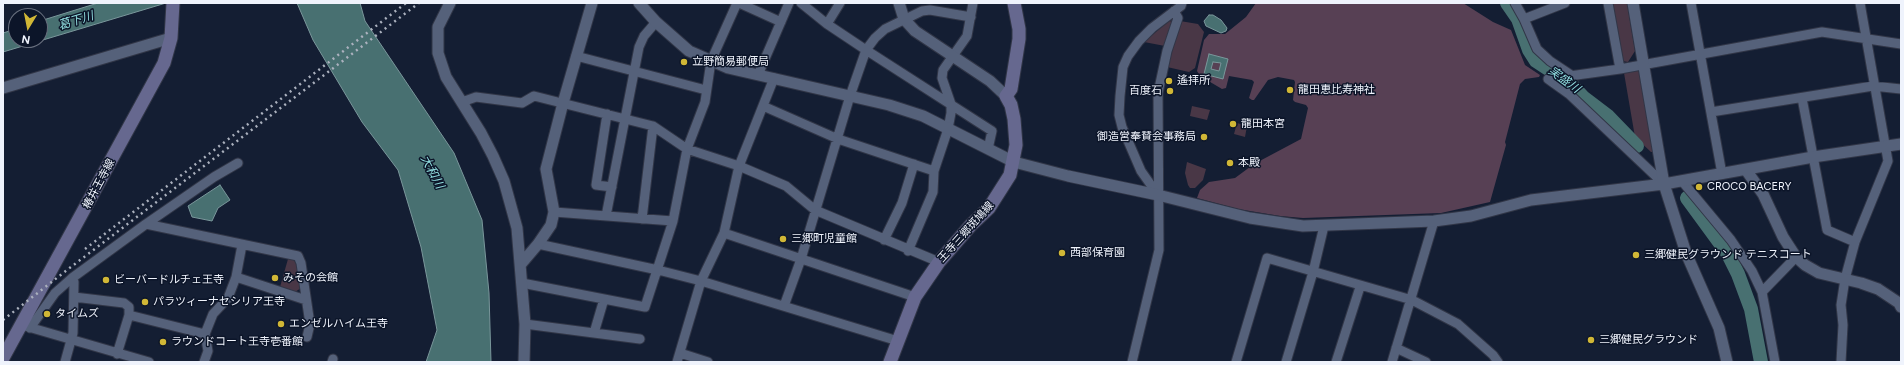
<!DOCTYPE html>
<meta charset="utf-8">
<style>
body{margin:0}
#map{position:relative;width:1904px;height:365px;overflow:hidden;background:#141e33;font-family:Figtree,sans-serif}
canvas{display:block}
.frame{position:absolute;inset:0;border:4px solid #eff3fc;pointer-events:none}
.north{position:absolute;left:8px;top:8px;width:40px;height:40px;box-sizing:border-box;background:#0c1529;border:1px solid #676e7d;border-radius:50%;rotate:190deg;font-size:11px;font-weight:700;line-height:16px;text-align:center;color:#eff3fc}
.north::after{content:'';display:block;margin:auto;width:14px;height:18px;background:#d1b736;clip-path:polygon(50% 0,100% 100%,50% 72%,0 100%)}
</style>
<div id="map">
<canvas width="1904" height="365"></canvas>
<div class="frame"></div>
<div class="north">N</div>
</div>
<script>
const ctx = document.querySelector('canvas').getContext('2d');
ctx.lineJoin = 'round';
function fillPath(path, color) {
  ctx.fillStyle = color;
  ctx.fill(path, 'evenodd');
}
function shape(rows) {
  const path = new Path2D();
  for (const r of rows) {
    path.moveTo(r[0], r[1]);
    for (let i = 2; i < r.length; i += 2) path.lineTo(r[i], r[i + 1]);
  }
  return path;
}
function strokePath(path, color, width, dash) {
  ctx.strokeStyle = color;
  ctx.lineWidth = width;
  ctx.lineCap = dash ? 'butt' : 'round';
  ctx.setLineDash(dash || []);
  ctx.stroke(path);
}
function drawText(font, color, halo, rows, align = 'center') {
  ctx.font = font + ' Figtree,"Noto Sans JP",sans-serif';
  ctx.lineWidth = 3;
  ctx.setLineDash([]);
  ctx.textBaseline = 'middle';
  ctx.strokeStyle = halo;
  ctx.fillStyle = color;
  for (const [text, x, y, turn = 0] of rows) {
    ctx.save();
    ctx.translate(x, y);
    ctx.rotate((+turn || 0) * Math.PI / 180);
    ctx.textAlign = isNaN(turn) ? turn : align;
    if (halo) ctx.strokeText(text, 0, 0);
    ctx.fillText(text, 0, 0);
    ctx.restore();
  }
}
fillPath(shape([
 [1611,3,1627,3,1635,51,1628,62,1622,61],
 [1169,21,1175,22,1165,46,1144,42],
 [1180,21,1198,24,1204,32,1195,68,1189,72,1167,67],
 [1639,70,1653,152,1651,152,1635,137,1624,73,1625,71],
 [1192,106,1210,110,1207,120,1190,116],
 [1237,123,1247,126,1245,137,1234,134],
 [1187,162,1206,169,1203,180,1195,188,1190,188,1188,185,1185,173],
 [288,259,293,259,296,263,301,288,295,292,280,287]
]), '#493746');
fillPath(shape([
 [1256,3,1463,3,1493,22,1511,30,1525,65,1540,75,1539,77,1525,79,1520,84,1505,142,1506,145,1490,202,1441,213,1303,218,1280,216,1238,209,1197,198,1200,190,1209,182,1235,178,1254,164,1301,139,1308,108,1306,105,1295,102,1293,100,1295,82,1294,80,1278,77,1268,80,1254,100,1252,100,1249,98,1254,82,1252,80,1229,76,1226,88,1222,89,1200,76,1197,71,1204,40,1209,34,1225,34,1246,17]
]), '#574054');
const water = shape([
 [98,3,166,3,3,52,3,33,16,29,16,40,40,40,40,21,98,3],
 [297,3,360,3,365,21,454,153,482,220,489,293,491,362,426,362,437,330,421,247,398,170,362,122,313,40,297,3],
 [1209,15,1213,15,1221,20,1227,28,1226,31,1221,33,1206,26,1204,21,1209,15],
 [1209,54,1228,59,1223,79,1204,74,1209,54],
 [1213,62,1221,63,1219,71,1211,69,1213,62],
 [220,185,230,200,218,208,212,221,192,217,188,206,220,185]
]);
fillPath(water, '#487071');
strokePath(water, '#7a979b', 1);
strokePath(shape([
 [1507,3,1518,19,1529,50,1536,61,1571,84,1583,97,1608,116,1637,146],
 [1687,198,1728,254,1738,274,1751,309,1761,362]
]), '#487071', 14);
const minor = shape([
 [739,3,781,22],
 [801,3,827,24,866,50,992,131,988,149],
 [1515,3,1524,19,1537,49,1550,61,1571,75],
 [1608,3,1620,69],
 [1691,3,1722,174],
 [1524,19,1565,3],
 [827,24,840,3],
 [576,56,706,90],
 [758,75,789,3],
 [1548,79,1620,69,1822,32,1901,44],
 [1548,79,1569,94,1664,184],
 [1802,98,1827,230,1855,242],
 [462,102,476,97,522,103,534,96,653,126,687,149,739,166,786,186,815,210,939,262],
 [763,106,838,139,934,171],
 [1711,112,1873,86,1901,89],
 [607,114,596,185,612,187],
 [1682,181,1731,240,1752,271,1762,292,1775,362],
 [1158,195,1141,171,1122,127,1119,115,1120,96,1123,67,1128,56,1139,41,1152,28,1181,6,1182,3],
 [554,212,673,221],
 [606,216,639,47,644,36,656,22],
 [642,219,653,126],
 [146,224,298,256,301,263,310,324,307,337],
 [724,233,915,297],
 [884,240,902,203,914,164],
 [538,244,658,270,701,281,898,341],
 [908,251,933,192,934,171,948,129,951,113,951,104,942,78,943,70,967,36,973,3],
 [236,277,306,300],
 [522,283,645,307,673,221,687,149,705,102,711,61,737,3],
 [1762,292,1796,257],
 [74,297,124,303,129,307,129,315,117,354],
 [784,306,801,259,850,96,866,50,875,38,885,29,922,11,930,10,971,17],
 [129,315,205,334],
 [525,324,594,333,604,299],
 [25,326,149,362],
 [30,328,55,293,72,278,146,224,214,177,238,163],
 [594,333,640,339],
 [1396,348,1426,362],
 [680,353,708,362],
 [65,362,73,333,74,282,72,278],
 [204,362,208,351,205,334,213,314,228,298,236,277,242,245],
 [332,362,333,359],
 [677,362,701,281,724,233,739,166,774,78],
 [1132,362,1159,250,1158,93,1167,51,1178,18,1174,11],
 [1236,362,1267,258,1412,300,1458,324,1493,355,1498,362],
 [1286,362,1313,272,1324,226],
 [1336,362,1360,287],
 [1392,362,1434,221],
 [1841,362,1843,325,1841,305,1845,279,1855,242,1888,161,1860,3]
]);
const tertiary = shape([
 [450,3,438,27,438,53,446,77,481,133,493,156,504,181,517,228,525,324,524,362],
 [639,3,656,22,689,51,728,68,889,105,923,116,1014,162,1068,176,1158,195,1250,218,1303,226,1434,221,1471,216,1531,200,1664,184,1813,157,1901,144],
 [899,3,904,19,915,31,990,81,1006,96],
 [1633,3,1664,184,1686,253,1719,328,1727,362],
 [3,88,171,38],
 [1746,170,1763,194,1783,237,1796,257,1805,265,1819,273,1861,283,1878,289,1899,303,1901,307],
 [521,264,538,244,551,225,554,212,546,169,563,103,592,3]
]);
const secondary = shape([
 [3,358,164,63,171,38,173,3],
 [890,362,915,297,939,262,971,225,989,208,1010,175,1016,145,1014,119,1011,105,1006,96,1011,89,1019,39,1019,29,1014,3]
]);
strokePath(minor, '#313647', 11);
strokePath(tertiary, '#313647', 13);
strokePath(secondary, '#313647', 15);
strokePath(minor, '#55617a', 9);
strokePath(tertiary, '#55617a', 11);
strokePath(secondary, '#66688f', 13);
strokePath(shape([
 [85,249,406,3],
 [3,320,67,270,419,3]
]), '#abb1be', 2.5, [2, 4]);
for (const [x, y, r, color] of [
 [684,62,4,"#d1b736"],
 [1169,81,4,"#d1b736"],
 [1290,90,4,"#d1b736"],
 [1170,91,4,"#d1b736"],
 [1233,124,4,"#d1b736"],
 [1204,137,4,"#d1b736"],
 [1230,163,4,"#d1b736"],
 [1699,187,4,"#d1b736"],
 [783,239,4,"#d1b736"],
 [1062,253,4,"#d1b736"],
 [1636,255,4,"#d1b736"],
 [275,278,4,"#d1b736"],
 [106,280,4,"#d1b736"],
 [145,302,4,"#d1b736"],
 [47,314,4,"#d1b736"],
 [281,324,4,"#d1b736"],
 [1591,340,4,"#d1b736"],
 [163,342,4,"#d1b736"]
]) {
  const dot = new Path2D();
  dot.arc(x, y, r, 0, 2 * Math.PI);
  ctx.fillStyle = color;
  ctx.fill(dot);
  strokePath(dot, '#0c1529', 1.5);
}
drawText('11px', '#eff3fc', '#0c1529', [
 ["立野簡易郵便局",692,62],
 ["遙拝所",1177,81],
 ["龍田恵比寿神社",1298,90],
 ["百度石",1162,91,"right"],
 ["龍田本宮",1241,124],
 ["御造営奉賛会事務局",1196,137,"right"],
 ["本殿",1238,163],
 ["CROCO BACERY",1707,187],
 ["三郷町児童館",791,239],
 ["西部保育園",1070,253],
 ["三郷健民グラウンド テニスコート",1644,255],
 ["みその会館",283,278],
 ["ビーバードルチェ王寺",114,280],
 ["パラツィーナセシリア王寺",153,302],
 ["タイムズ",55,314],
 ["エンゼルハイム王寺",289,324],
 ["三郷健民グラウンド",1599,340],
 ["ラウンドコート王寺壱番館",171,342]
], 'left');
drawText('11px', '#eff3fc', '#0c1529', [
 ["椿井王寺線",99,184,-62],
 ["王寺三郷斑鳩線",966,232,-48]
]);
drawText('italic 12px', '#90dcde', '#0c1529', [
 ["葛下川",76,21,-17],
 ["実盛川",1564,80,36],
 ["大和川",432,172,62]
]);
</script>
